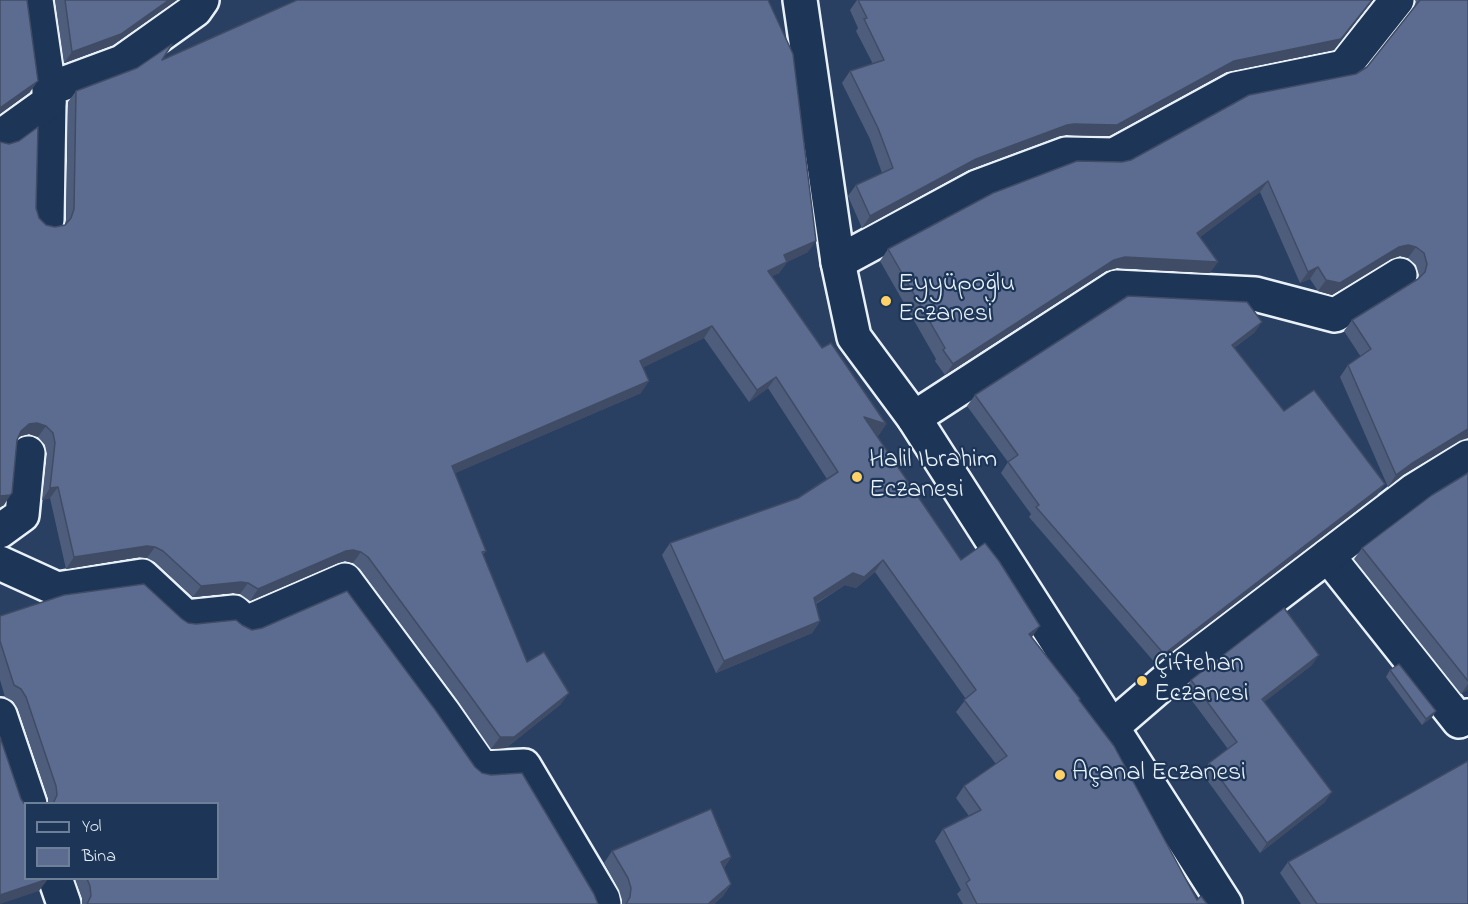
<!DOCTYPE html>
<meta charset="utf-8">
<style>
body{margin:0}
#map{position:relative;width:1468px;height:904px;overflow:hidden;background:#2a4062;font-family:"Indie Flower",sans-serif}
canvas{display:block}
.legend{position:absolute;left:24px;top:802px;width:195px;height:78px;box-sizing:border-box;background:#1d3557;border:2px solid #6e8097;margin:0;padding:8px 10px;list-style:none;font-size:18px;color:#e8f1f8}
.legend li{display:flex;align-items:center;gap:12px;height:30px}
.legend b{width:30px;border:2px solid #6e8097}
</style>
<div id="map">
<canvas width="1468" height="904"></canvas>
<ul class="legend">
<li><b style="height:8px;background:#1d3557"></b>Yol</li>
<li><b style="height:16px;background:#5c6c90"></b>Bina</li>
</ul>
</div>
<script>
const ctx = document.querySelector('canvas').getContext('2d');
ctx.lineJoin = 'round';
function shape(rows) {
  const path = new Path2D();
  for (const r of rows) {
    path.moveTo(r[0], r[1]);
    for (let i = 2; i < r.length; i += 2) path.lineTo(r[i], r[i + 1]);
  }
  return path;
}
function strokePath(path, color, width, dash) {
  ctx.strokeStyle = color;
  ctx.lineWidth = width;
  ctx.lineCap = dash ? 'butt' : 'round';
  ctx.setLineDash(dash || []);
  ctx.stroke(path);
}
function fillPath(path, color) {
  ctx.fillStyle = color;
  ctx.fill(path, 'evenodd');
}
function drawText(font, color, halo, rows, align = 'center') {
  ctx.font = font + ' "Indie Flower",sans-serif';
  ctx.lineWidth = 4.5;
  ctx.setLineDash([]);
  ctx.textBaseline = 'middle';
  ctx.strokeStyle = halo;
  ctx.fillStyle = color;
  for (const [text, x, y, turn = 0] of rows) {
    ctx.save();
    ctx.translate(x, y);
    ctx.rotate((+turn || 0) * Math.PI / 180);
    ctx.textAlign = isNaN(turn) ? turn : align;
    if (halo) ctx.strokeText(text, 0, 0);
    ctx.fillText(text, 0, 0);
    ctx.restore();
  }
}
const pedestrian = shape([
 [47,220,49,102],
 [838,262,977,187,1066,154,1114,155,1235,89,1344,67,1397,0],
 [914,418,1116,287,1255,294,1335,315,1400,275],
 [0,531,22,515,28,453],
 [1328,556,1459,721,1468,716]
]);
const minor = shape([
 [49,89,122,62,195,10,202,0],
 [0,137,49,102,49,89,36,0],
 [0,563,57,589,142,576,186,617,234,612,246,623,345,580,443,712,482,768,524,766,603,899,604,904],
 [0,715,30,804],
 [1112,727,1177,671,1413,491,1468,457],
 [55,878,64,904]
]);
const secondary = shape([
 [800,0,838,262,854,337,914,418,1225,904]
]);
strokePath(pedestrian, '#e8f1f8', 38);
strokePath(minor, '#e8f1f8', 38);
strokePath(secondary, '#e8f1f8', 38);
strokePath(pedestrian, '#1d3557', 33);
strokePath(minor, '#1d3557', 33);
strokePath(secondary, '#1d3557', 33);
fillPath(shape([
 [55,0,177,0,113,45,64,63],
 [857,0,1373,0,1334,50,1226,72,1109,136,1066,135,1059,136,968,170,862,228,848,196,856,185,882,173,870,139,842,83,850,71,873,64,856,31,858,28,850,10],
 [1415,0,1468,0,1459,441,1403,475,1388,487,1340,377,1348,365,1361,357,1344,331,1352,320,1418,280,1419,275,1416,265,1408,258,1400,256,1391,259,1332,295,1318,291,1310,279,1300,283,1260,192,1200,237,1210,273,1117,268,1106,271,945,375,935,361,936,359,880,261,888,249,1122,162,1131,160,1356,74,1367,67,1413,9,1416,2],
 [162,60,808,252,787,262,779,273,772,276,822,348,886,424,878,436,876,435,961,560,1032,638,1079,700,1197,900,1207,904,963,904,957,894,961,890,935,841,943,829,969,816,956,798,964,786,996,764,956,712,966,699,875,572,856,588,845,585,816,604,820,621,812,633,716,673,662,555,670,543,798,498,827,479,768,388,749,402,704,338,643,367,641,393,455,473,486,551,483,554,527,662,561,704,506,748,491,749,458,701,360,569,353,563,345,561,338,563,250,601,240,594,233,593,193,597,155,562,147,558,139,557,66,569,50,498,42,500,47,454,45,445,38,437,29,434,21,436,18,438,4,505,2,506,36,208,39,218,46,225,55,227,65,225,66,220,68,102,76,91],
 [1255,332,1234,348,1284,411,1385,484,1377,495,1156,664,1029,517,1031,514,1001,473,1008,462,967,406,975,395],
 [1468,473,1468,689,1461,694,1354,559,1362,548],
 [0,616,182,619,188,623,196,624,242,625,475,767,598,904,82,904,82,898,75,879,218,879,218,804,48,804,48,798,18,709,13,701,5,697,0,680],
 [1312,665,1264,702,1325,802,1260,853,1202,773,1209,763,1228,749,1184,690,1191,680],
 [1390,670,1436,711,1432,717,1422,725,1386,677],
 [612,851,731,857,724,868,731,884,723,896,714,904,622,904,622,900,619,890,604,863],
 [1288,862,1468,904,1301,904,1280,873]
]), '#4f5d7c');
fillPath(shape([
 [169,0,177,0,113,45,64,63,72,52],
 [1372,0,1373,0,1334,50,1226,72,1109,136,1066,135,1059,136,968,170,862,228,870,216,976,159,1067,125,1074,124,1234,61],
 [38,81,30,92,0,114,0,108],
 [1268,181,1260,192,1189,245,1197,233],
 [816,241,808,252,787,262,779,273,760,282,768,271,784,255],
 [1408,245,1416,247,1408,258,1400,256,1391,259,1332,295,1318,291,1326,280,1399,247],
 [1125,257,1218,262,1210,273,1117,268,1106,271,945,375,953,364,1114,260],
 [1318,267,1310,279,1300,283,1308,272],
 [1262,322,1255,332,1224,355,1232,345],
 [712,326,704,338,632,373,640,361],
 [776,377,768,388,749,402,757,390],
 [649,381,641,393,444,478,452,466],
 [864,417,886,424,878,436,855,429],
 [37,423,46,426,38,437,29,434,21,436,12,443,21,431,29,424],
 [1468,429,1468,438,1459,441,1403,475,1388,487,1396,475,1411,464],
 [1385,484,1377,495,1156,664,1164,654],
 [58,487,50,498,42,500,50,488],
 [12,493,4,505,0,507,0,496],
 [147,546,155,547,147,558,139,557,66,569,74,557],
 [353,550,361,552,353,563,345,561,338,563,250,601,258,589,346,551],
 [883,560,875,572,856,588,845,585,806,609,814,598,853,573],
 [241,582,248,583,240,594,233,593,193,597,201,586],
 [820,621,812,633,716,673,724,661],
 [1040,626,1032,637,1021,645,1029,634],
 [1319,655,1312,665,1255,709,1262,699],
 [1468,684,1468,689,1461,694],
 [569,693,561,704,506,748,491,749,500,737],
 [1436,711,1432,717,1422,725,1426,719],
 [1332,792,1325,802,1260,853,1267,843],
 [731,857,723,869,721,862],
 [48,879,39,891,0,904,0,895],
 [731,884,723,896,714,904,708,904]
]), '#404c65');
const building = shape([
 [0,0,27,0,38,81,0,108,0,0],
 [65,0,169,0,121,34,72,52,65,0],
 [297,0,768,0,793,54,816,241,784,255,787,262,768,271,822,348,831,343,886,424,864,417,961,560,985,543,999,561,1040,626,1029,634,1080,699,1079,700,1114,746,1197,900,1201,896,1207,904,977,904,966,883,970,880,943,829,981,810,964,786,1007,756,964,700,976,690,883,560,864,577,853,573,814,598,820,621,724,661,670,543,798,498,838,472,776,377,757,390,712,326,640,361,649,381,452,466,486,551,482,552,527,662,544,652,569,693,514,737,500,737,466,690,368,557,361,552,353,550,346,551,258,589,248,583,241,582,201,586,163,551,155,547,147,546,74,557,58,487,50,488,55,443,53,433,46,426,37,423,29,424,21,431,17,440,12,493,10,495,0,496,0,142,9,144,19,141,38,127,36,208,39,218,46,225,55,227,65,225,71,218,74,209,76,91,137,68,172,44,162,60,297,0],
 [858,0,1372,0,1341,39,1234,61,1117,125,1074,124,1067,125,976,159,870,216,856,185,893,168,878,128,850,71,884,60,864,19,867,18,858,0],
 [1420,0,1468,0,1468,429,1411,464,1396,475,1348,365,1371,349,1352,320,1418,279,1425,272,1427,264,1424,253,1416,247,1408,245,1399,247,1340,283,1326,280,1318,267,1308,272,1268,181,1197,233,1218,262,1125,257,1114,260,953,364,943,350,945,348,888,249,993,193,1077,161,1122,162,1131,160,1249,95,1356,74,1367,67,1420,0],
 [1128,296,1247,302,1262,322,1232,345,1284,411,1314,390,1385,484,1164,654,1036,507,1039,505,1008,462,1018,455,975,395,1128,296],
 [1468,473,1468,681,1362,548,1432,495,1468,473],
 [144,584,182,619,188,623,196,624,236,620,242,625,252,630,262,628,347,591,436,711,475,767,482,773,491,775,522,773,594,894,598,904,87,904,91,896,90,886,87,879,218,879,218,804,53,804,57,795,56,786,26,697,21,689,14,685,0,641,0,616,64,595,144,584],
 [1284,608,1319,655,1262,699,1332,792,1267,843,1209,763,1237,742,1191,680,1284,608],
 [1399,664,1436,711,1426,719,1390,670,1399,664],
 [0,737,21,799,26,806,26,879,48,879,0,895,0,737],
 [1468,761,1468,904,1317,904,1288,862,1468,761],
 [711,809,731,857,721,862,731,884,708,904,626,904,630,897,631,888,628,878,612,851,711,809]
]);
fillPath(building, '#5c6c90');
strokePath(building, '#404c65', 1.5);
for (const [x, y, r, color] of [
 [886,301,6,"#ffd166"],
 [857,477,6,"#ffd166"],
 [1142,681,6,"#ffd166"],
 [1060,775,6,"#ffd166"]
]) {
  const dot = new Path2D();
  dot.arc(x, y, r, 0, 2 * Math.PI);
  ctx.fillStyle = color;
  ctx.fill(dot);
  strokePath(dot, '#1d3557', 2);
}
drawText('26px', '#e8f1f8', '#1d3557', [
 ["Eyyüpoğlu",898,286],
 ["Eczanesi",898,316],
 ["Halil Ibrahim",869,462],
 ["Eczanesi",869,492],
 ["Çiftehan",1154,666],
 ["Eczanesi",1154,696],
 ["Açanal Eczanesi",1072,775]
], 'left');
</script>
